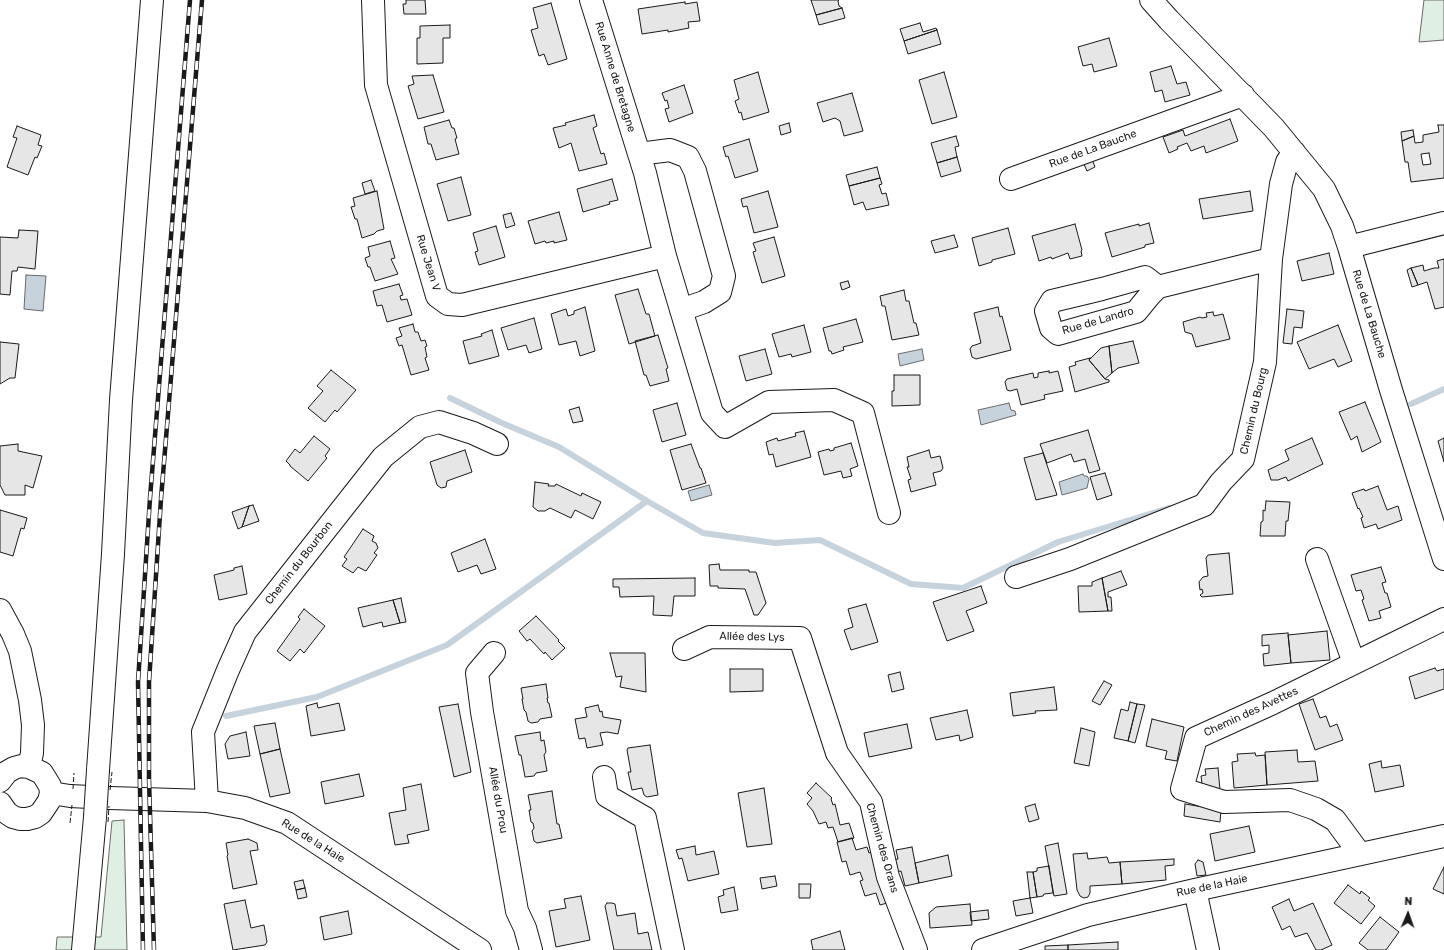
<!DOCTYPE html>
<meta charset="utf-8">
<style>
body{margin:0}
#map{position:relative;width:1444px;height:950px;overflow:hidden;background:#fff;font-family:Rubik,sans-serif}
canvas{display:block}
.north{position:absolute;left:1388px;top:894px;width:40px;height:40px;-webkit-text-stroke:3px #fff;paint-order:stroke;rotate:2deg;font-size:11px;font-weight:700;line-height:16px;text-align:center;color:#1a1a1a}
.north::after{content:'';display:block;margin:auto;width:14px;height:18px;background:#1a1a1a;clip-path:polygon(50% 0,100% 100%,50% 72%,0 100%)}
</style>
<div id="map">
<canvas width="1444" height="950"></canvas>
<div class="north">N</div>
</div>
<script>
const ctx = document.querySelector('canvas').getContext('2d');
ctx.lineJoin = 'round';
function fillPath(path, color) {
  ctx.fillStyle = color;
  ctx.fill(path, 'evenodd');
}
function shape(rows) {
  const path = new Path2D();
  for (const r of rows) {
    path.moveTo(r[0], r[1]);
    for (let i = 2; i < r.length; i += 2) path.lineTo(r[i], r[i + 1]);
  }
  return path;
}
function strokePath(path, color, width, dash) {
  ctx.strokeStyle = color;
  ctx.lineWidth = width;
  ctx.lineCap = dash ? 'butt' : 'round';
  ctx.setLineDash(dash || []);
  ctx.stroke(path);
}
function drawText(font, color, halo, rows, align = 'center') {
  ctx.font = font + ' Rubik,sans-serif';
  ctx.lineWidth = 3;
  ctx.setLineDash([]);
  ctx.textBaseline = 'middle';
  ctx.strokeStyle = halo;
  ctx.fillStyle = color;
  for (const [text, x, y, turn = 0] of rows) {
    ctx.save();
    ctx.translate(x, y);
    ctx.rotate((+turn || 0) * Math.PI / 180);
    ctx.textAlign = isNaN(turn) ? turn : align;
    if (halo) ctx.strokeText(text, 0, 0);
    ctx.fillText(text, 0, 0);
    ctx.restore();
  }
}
const green = shape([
 [1424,0,1444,0,1444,40,1419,42,1424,0],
 [124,820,127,950,56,950,57,937,101,937,112,821,124,820]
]);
fillPath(green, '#e0efe3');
strokePath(green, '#6a6a6a', 1);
const water = shape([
 [26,275,46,276,43,311,24,309,26,275],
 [922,349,924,360,900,366,898,354,922,349],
 [1009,403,1011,410,1015,411,1016,415,981,425,978,410,1009,403],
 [1083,474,1084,476,1087,476,1089,479,1087,488,1062,495,1059,482,1083,474],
 [709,485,712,495,691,501,688,491,709,485]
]);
fillPath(water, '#c6d2dc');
strokePath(water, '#6a6a6a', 1);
strokePath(shape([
 [450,398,502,423,559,447,647,501],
 [1411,404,1444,389],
 [226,716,317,697,447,645,647,501,703,533,775,543,820,540,911,584,963,588,1058,542,1169,508]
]), '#c6d2dc', 6);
const building = shape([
 [406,0,425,0,426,14,404,14,403,4,406,4,406,0],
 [811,0,839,0,838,1,839,6,842,8,816,15,811,0],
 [685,2,685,4,697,2,700,21,688,22,689,28,668,32,668,30,642,34,638,9,685,2],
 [551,3,567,59,548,65,544,54,539,56,531,30,538,28,533,8,551,3],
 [842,8,845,18,819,25,816,15,842,8],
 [920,23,923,32,936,28,937,30,904,41,900,29,920,23],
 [450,25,450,38,443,38,443,63,417,64,417,38,420,38,420,26,450,25],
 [937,30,941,44,908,54,904,41,937,30],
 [1109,38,1117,66,1094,72,1092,64,1083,66,1078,47,1109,38],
 [1171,66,1177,84,1186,82,1190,95,1165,102,1162,90,1155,92,1150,72,1171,66],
 [758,72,769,112,743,120,741,112,739,113,735,101,739,99,734,80,758,72],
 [944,72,957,117,932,124,919,80,944,72],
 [433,75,444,112,418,119,408,86,414,84,412,76,433,75],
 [684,85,693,113,669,122,665,109,669,108,667,100,665,101,662,93,684,85],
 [852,93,863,131,844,136,840,121,835,118,823,122,817,103,852,93],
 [594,115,597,126,593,128,601,154,604,153,607,164,579,171,571,143,559,148,553,128,566,125,565,123,594,115],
 [1230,119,1238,141,1206,153,1204,146,1191,151,1187,143,1177,147,1178,149,1169,153,1163,137,1183,130,1185,136,1230,119],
 [449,120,452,128,454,128,457,138,455,139,459,154,436,160,431,144,428,144,424,127,449,120],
 [789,123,791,132,781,135,779,126,789,123],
 [1438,125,1444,125,1444,178,1411,182,1408,162,1405,162,1402,141,1414,136,1415,143,1423,142,1423,135,1439,132,1438,125],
 [1429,153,1431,164,1423,165,1421,154,1429,153],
 [17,126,41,135,38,145,42,146,37,158,35,157,28,175,7,167,17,138,13,137,17,126],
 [1413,130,1414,136,1402,141,1401,132,1413,130],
 [956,136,959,146,955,147,957,157,937,163,931,143,956,136],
 [749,139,758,171,735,178,728,156,726,157,723,147,749,139],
 [957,157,961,171,941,177,937,163,957,157],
 [1092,159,1095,167,1087,171,1083,162,1092,159],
 [877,167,880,178,849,186,846,175,877,167],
 [461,177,471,215,448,221,437,184,461,177],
 [880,178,882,184,879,185,882,194,886,193,889,205,866,210,863,202,854,205,849,186,880,178],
 [612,179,618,200,609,202,610,204,583,212,577,189,612,179],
 [371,180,375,191,365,194,362,183,371,180],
 [377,191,384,229,377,231,374,234,362,238,357,219,355,219,351,207,355,206,353,198,377,191],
 [768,191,778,227,754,233,747,206,743,207,741,199,768,191],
 [1250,191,1253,211,1203,219,1199,199,1250,191],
 [559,212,567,240,554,243,554,241,546,243,545,241,535,244,528,221,559,212],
 [511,213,515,225,506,228,503,215,511,213],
 [1149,223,1154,243,1145,245,1145,247,1112,257,1105,233,1139,224,1139,226,1149,223],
 [1075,224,1082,250,1081,251,1082,256,1070,259,1068,253,1052,259,1051,257,1039,261,1032,236,1075,224],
 [496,226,505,257,479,265,475,252,478,251,473,233,496,226],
 [1008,228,1015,254,992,260,992,262,979,266,972,238,1008,228],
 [19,230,38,231,35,269,18,267,17,271,12,271,10,295,0,294,0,237,18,238,19,230],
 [954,235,958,247,935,253,931,241,954,235],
 [774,237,785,276,762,283,753,252,756,251,753,243,774,237],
 [390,241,395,258,391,259,398,274,375,281,370,267,368,267,365,258,370,256,368,247,390,241],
 [1329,253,1334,274,1302,281,1297,261,1329,253],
 [1444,259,1444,307,1435,309,1427,282,1418,285,1411,268,1423,265,1424,271,1434,268,1439,268,1437,261,1444,259],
 [1411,268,1418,285,1412,287,1407,270,1411,268],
 [848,281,850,287,842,290,840,283,848,281],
 [399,284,403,295,400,296,401,300,407,299,412,315,387,322,382,305,377,306,373,291,399,284],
 [638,289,646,314,649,314,655,336,629,344,615,295,638,289],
 [904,290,906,301,909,301,914,323,916,323,919,335,892,340,885,306,882,306,880,296,904,290],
 [585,307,595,351,580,356,576,341,559,345,551,314,566,309,568,316,574,314,574,311,585,307],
 [998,307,1000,317,1002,316,1011,350,976,359,972,357,970,349,972,346,981,343,974,313,998,307],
 [1287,309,1304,311,1302,328,1294,327,1292,344,1283,343,1287,309],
 [1213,312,1214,316,1223,314,1230,339,1196,347,1192,334,1185,332,1183,322,1200,317,1202,318,1207,317,1206,313,1213,312],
 [534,318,542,349,529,353,526,345,508,350,501,328,534,318],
 [856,319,863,342,843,347,844,350,832,354,831,351,829,351,823,328,856,319],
 [413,324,415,332,418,332,421,341,425,340,427,346,425,347,427,357,425,358,429,370,411,375,402,345,399,346,396,338,402,336,399,328,413,324],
 [804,325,811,352,792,357,791,354,779,357,772,334,804,325],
 [1338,325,1352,361,1338,367,1334,359,1309,369,1297,342,1338,325],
 [492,330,499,356,469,364,463,341,482,336,481,334,492,330],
 [658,335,668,368,666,369,669,381,650,386,646,375,644,375,635,341,658,335],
 [1133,341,1139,363,1118,368,1112,373,1109,346,1133,341],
 [0,342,19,344,15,378,10,378,0,384,0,342],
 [1109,346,1112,373,1105,379,1089,360,1101,348,1109,346],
 [765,349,772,374,746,381,739,356,765,349],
 [1090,358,1089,360,1105,379,1109,380,1109,382,1075,392,1069,367,1076,365,1075,362,1090,358],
 [331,370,356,390,337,412,335,410,325,422,308,408,323,391,317,386,331,370],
 [1049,371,1049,373,1058,371,1063,391,1044,395,1045,399,1021,405,1017,389,1010,391,1007,390,1005,382,1007,379,1033,373,1034,378,1038,377,1038,373,1049,371],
 [894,375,920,375,920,405,892,406,892,391,894,391,894,375],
 [1365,402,1381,442,1362,452,1357,436,1351,440,1339,412,1365,402],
 [677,403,686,435,662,442,653,410,677,403],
 [579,407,583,421,573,423,569,410,579,407],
 [1088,430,1100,470,1089,473,1085,459,1074,462,1071,454,1047,463,1040,444,1088,430],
 [804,431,811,457,776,467,773,454,769,455,766,442,777,438,778,441,796,436,795,433,804,431],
 [314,436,330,449,325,456,327,458,308,481,290,466,290,465,286,461,295,449,300,453,314,436],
 [1312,438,1323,464,1288,481,1286,477,1278,480,1271,480,1268,470,1289,460,1285,450,1312,438],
 [1444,438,1444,462,1438,441,1444,438],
 [851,443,858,466,850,469,852,476,843,478,841,471,824,475,818,452,829,449,830,451,834,450,834,448,851,443],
 [18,444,18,451,42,456,33,488,25,485,25,495,5,495,0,485,0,446,18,444],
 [691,444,700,468,701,468,706,483,682,490,670,450,691,444],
 [465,450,472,472,447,481,446,487,441,488,437,485,430,462,465,450],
 [929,450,931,458,940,456,943,468,941,471,933,473,936,485,911,492,908,480,911,479,907,467,909,467,907,457,929,450],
 [1043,453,1057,495,1036,500,1024,458,1043,453],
 [1105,473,1112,495,1097,500,1090,477,1105,473],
 [535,482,549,484,548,486,555,486,556,484,581,496,582,493,601,502,593,519,575,510,571,518,550,508,545,511,538,511,533,507,535,482],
 [1378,486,1387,510,1398,506,1402,520,1378,529,1376,524,1364,528,1361,518,1363,517,1359,508,1358,509,1352,493,1364,489,1365,491,1378,486],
 [1266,501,1290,502,1288,521,1286,521,1285,536,1260,536,1261,522,1263,521,1263,510,1265,511,1266,501],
 [253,505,259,521,242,527,249,506,253,505],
 [249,506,242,527,238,529,232,512,249,506],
 [0,510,27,518,24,529,21,528,13,556,0,552,0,510],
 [363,529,374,536,372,541,376,543,378,548,374,553,377,555,366,571,358,567,353,573,342,566,347,559,344,557,363,529],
 [485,539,496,569,481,574,477,565,458,572,451,553,485,539],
 [1229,553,1233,594,1202,597,1200,595,1203,593,1202,589,1200,590,1199,582,1203,577,1208,576,1206,558,1208,555,1229,553],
 [719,564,720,570,749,570,749,572,756,572,766,603,758,615,754,615,745,589,718,588,718,586,710,586,709,565,719,564],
 [242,566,247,594,219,600,214,575,234,570,234,568,242,566],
 [1381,567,1386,582,1382,583,1385,593,1387,593,1391,607,1379,611,1381,618,1369,621,1362,600,1364,599,1361,590,1356,591,1351,575,1381,567],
 [1121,571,1127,585,1108,592,1108,597,1111,597,1112,611,1108,611,1102,578,1121,571],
 [695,578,695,596,674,596,672,616,653,615,654,596,620,597,619,587,613,587,613,579,695,578],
 [1102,578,1108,611,1079,612,1078,586,1092,586,1092,582,1102,578],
 [981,586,987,603,966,611,974,631,947,641,933,602,981,586],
 [401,598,406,622,400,623,393,600,401,598],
 [393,600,400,623,383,627,382,622,363,627,358,608,393,600],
 [866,604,878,642,851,650,844,630,853,627,848,609,866,604],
 [304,609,325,626,304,653,300,649,290,661,277,651,300,619,298,617,304,609],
 [536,616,559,640,558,641,565,648,552,660,545,652,544,654,530,639,527,641,519,631,536,616],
 [1327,631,1330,660,1291,663,1288,635,1327,631],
 [1288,633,1291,663,1264,666,1263,654,1269,653,1269,645,1262,646,1262,635,1288,633],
 [610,653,645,653,646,692,620,687,622,676,616,677,610,653],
 [1435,668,1437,671,1444,669,1444,689,1415,699,1409,677,1435,668],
 [730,669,763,669,763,691,730,692,730,669],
 [900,672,904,689,892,692,888,675,900,672],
 [1104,681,1112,685,1100,705,1092,701,1104,681],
 [546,684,548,698,547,698,548,703,549,703,552,717,540,719,538,722,531,723,528,721,526,712,524,710,522,699,523,699,521,688,546,684],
 [1054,687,1057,710,1035,711,1036,713,1013,716,1010,693,1054,687],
 [1313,699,1320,718,1326,716,1330,727,1337,724,1343,740,1315,750,1299,704,1313,699],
 [1130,702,1137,704,1128,741,1114,738,1121,709,1128,711,1130,702],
 [317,703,318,708,339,703,345,730,311,736,306,706,317,703],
 [458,704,471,772,454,777,439,707,458,704],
 [1137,704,1145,705,1135,743,1128,741,1137,704],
 [598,705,600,712,602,711,603,717,621,720,618,734,607,732,600,733,603,745,587,748,585,738,579,739,575,719,587,717,585,708,598,705],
 [967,710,973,737,960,741,959,735,936,740,930,718,967,710],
 [1152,719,1184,727,1177,761,1165,759,1167,751,1146,746,1152,719],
 [275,723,280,749,260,754,254,726,275,723],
 [907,724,912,748,869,757,864,733,907,724],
 [1081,728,1095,732,1089,766,1074,763,1081,728],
 [246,732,250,756,228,759,225,744,230,736,246,732],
 [540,732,541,741,544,740,546,752,544,755,547,771,536,773,534,776,525,777,521,755,519,755,515,736,540,732],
 [650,745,658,795,647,797,644,795,642,788,632,790,628,772,631,772,627,750,628,748,650,745],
 [280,749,290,793,270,797,260,754,280,749],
 [1297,750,1298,762,1315,761,1318,781,1267,785,1265,752,1297,750],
 [1255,753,1256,756,1265,755,1267,785,1234,788,1232,762,1238,761,1237,754,1255,753],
 [1381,761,1382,768,1400,765,1404,786,1375,792,1369,764,1381,761],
 [1218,768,1220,790,1203,792,1201,776,1206,775,1205,769,1218,768],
 [359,774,364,796,325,804,321,782,359,774],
 [816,783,832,798,831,799,833,805,835,804,840,825,849,823,854,838,838,842,833,827,828,828,826,822,819,824,813,811,807,804,812,798,807,793,816,783],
 [421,784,429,830,407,835,409,843,395,845,389,813,406,810,403,788,421,784],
 [764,788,772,844,747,847,738,793,764,788],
 [552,791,557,824,559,824,562,838,537,843,534,841,532,831,534,828,533,823,531,822,529,810,531,810,528,795,552,791],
 [1035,804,1039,819,1029,822,1025,807,1035,804],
 [1185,804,1221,810,1220,822,1184,816,1185,804],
 [1249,826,1255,852,1215,861,1210,834,1249,826],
 [852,838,856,850,867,847,869,853,872,852,891,902,880,905,876,893,865,896,860,881,863,880,860,872,850,875,846,861,842,862,837,842,852,838],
 [248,839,257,843,258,850,250,851,257,884,233,889,227,856,228,855,226,843,248,839],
 [1058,843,1067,894,1054,896,1045,846,1058,843],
 [695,846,696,855,714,851,719,874,688,881,682,858,679,859,676,850,695,846],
 [912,847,919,883,905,886,901,871,895,872,892,860,898,859,896,850,912,847],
 [1087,853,1088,859,1107,857,1109,863,1120,862,1122,884,1090,886,1090,893,1088,897,1084,898,1080,896,1077,890,1073,854,1087,853],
 [948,855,952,876,919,883,915,863,948,855],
 [1174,859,1174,865,1165,866,1166,880,1122,884,1120,862,1174,859],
 [1198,860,1203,862,1206,875,1197,876,1195,864,1198,860],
 [1049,866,1053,893,1044,894,1043,896,1037,897,1033,872,1037,871,1037,868,1049,866],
 [1444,867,1444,894,1433,889,1444,867],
 [1027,872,1033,872,1037,897,1030,898,1027,872],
 [775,876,777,886,762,889,760,878,775,876],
 [303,880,305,888,296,890,294,882,303,880],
 [799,884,811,884,810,898,799,898,799,884],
 [1348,885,1360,894,1361,891,1370,898,1368,900,1375,906,1361,924,1334,903,1348,885],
 [734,887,738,910,721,913,718,897,724,895,723,890,734,887],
 [305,888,307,897,298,899,296,890,305,888],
 [581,896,590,940,556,947,549,911,566,908,564,899,581,896],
 [1030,898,1033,913,1016,916,1013,901,1030,898],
 [1289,899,1294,911,1313,903,1332,945,1321,950,1316,950,1307,933,1295,937,1290,926,1282,930,1272,907,1289,899],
 [245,900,251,928,264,925,267,942,265,945,233,950,224,904,245,900],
 [607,903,612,903,615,904,617,916,635,913,638,934,648,932,652,950,614,950,605,906,607,903],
 [970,904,972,925,930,928,929,913,936,907,970,904],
 [988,910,989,919,971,921,970,912,988,910],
 [348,911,352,934,324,940,320,917,348,911],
 [1380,917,1399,932,1386,950,1368,950,1359,943,1380,917],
 [840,931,845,950,813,950,811,940,840,931],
 [1118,942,1118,950,1068,950,1068,945,1118,942],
 [1068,945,1068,950,1045,950,1045,946,1068,945]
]);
fillPath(building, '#e6e6e6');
strokePath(building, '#1a1a1a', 1);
const minor = shape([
 [373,0,376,85,437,296,448,304,462,305,665,256],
 [591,0,645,173,665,256,712,413,725,427,769,402,834,400,863,413,889,513],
 [1151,0,1169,20,1274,128,1324,189,1342,226,1349,247,1391,390,1444,559],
 [639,154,670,150,688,157,695,171,724,276,720,292,704,302,681,310],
 [1011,179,1243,95],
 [1349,247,1444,223],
 [1158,287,1145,277,1102,289,1052,301,1046,311,1051,328,1058,334,1136,312,1150,295,1158,287,1271,259],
 [1317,559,1354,663],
 [1016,577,1070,559,1204,505,1221,482,1243,459,1265,362,1271,259,1281,184,1287,162,1294,152],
 [0,610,13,634,20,651,30,700,33,725,32,753,29,767],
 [684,649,710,637,800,638,837,753,871,802,888,877,916,950],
 [494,653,477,673,482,712,517,911,525,928,531,950],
 [604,777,607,796,645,818,673,950],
 [0,781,7,772,14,768,21,766,29,767,42,773,50,786,51,793,49,801,41,813,35,817,27,819,20,819,13,817,7,813,0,803],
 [51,793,70,796,110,798,207,801,245,808,287,823,480,950],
 [207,801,203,732,228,670,245,632,383,457,420,427,439,422,473,433,497,444],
 [1360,854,1335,820,1316,809,1290,800,1224,802,1182,789,1196,738,1273,703,1444,619],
 [1195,890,1208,950],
 [983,950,1088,915,1195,890,1444,836]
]);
const major = shape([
 [98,770,113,554,121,400,152,0],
 [83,950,95,817]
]);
strokePath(minor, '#1a1a1a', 24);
strokePath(major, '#1a1a1a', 24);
strokePath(minor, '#fff', 22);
strokePath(major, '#fff', 22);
const rail = shape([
 [143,950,138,682,150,498,190,0],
 [154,950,149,779,149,682,161,499,202,0]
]);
strokePath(rail, '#1a1a1a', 4.5);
strokePath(rail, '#fff', 3, [9]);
const majorBridge = shape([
 [95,817,98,770]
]);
strokePath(majorBridge, '#1a1a1a', 24, []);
strokePath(majorBridge, '#fff', 22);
strokePath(shape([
 [73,789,74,773],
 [110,790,112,772],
 [108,822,109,806],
 [70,823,72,805]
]), '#1a1a1a', 1, [5, 2]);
drawText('11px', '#1a1a1a', '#fff', [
 ["Rue Anne de Bretagne",615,77,73],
 ["Rue de La Bauche",1093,149,-20],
 ["Rue Jean V",428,263,73],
 ["Rue de La Bauche",1369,314,73],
 ["Rue de Landro",1098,321,-16],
 ["Chemin du Bourg",1254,411,-77],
 ["Chemin du Bourbon",299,563,-52],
 ["Allée des Lys",752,637,1],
 ["Chemin des Avettes",1251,712,-25],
 ["Allée du Prou",498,800,80],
 ["Rue de la Haie",313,841,32],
 ["Chemin des Orans",882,848,74],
 ["Rue de la Haie",1212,886,-12]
]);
</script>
